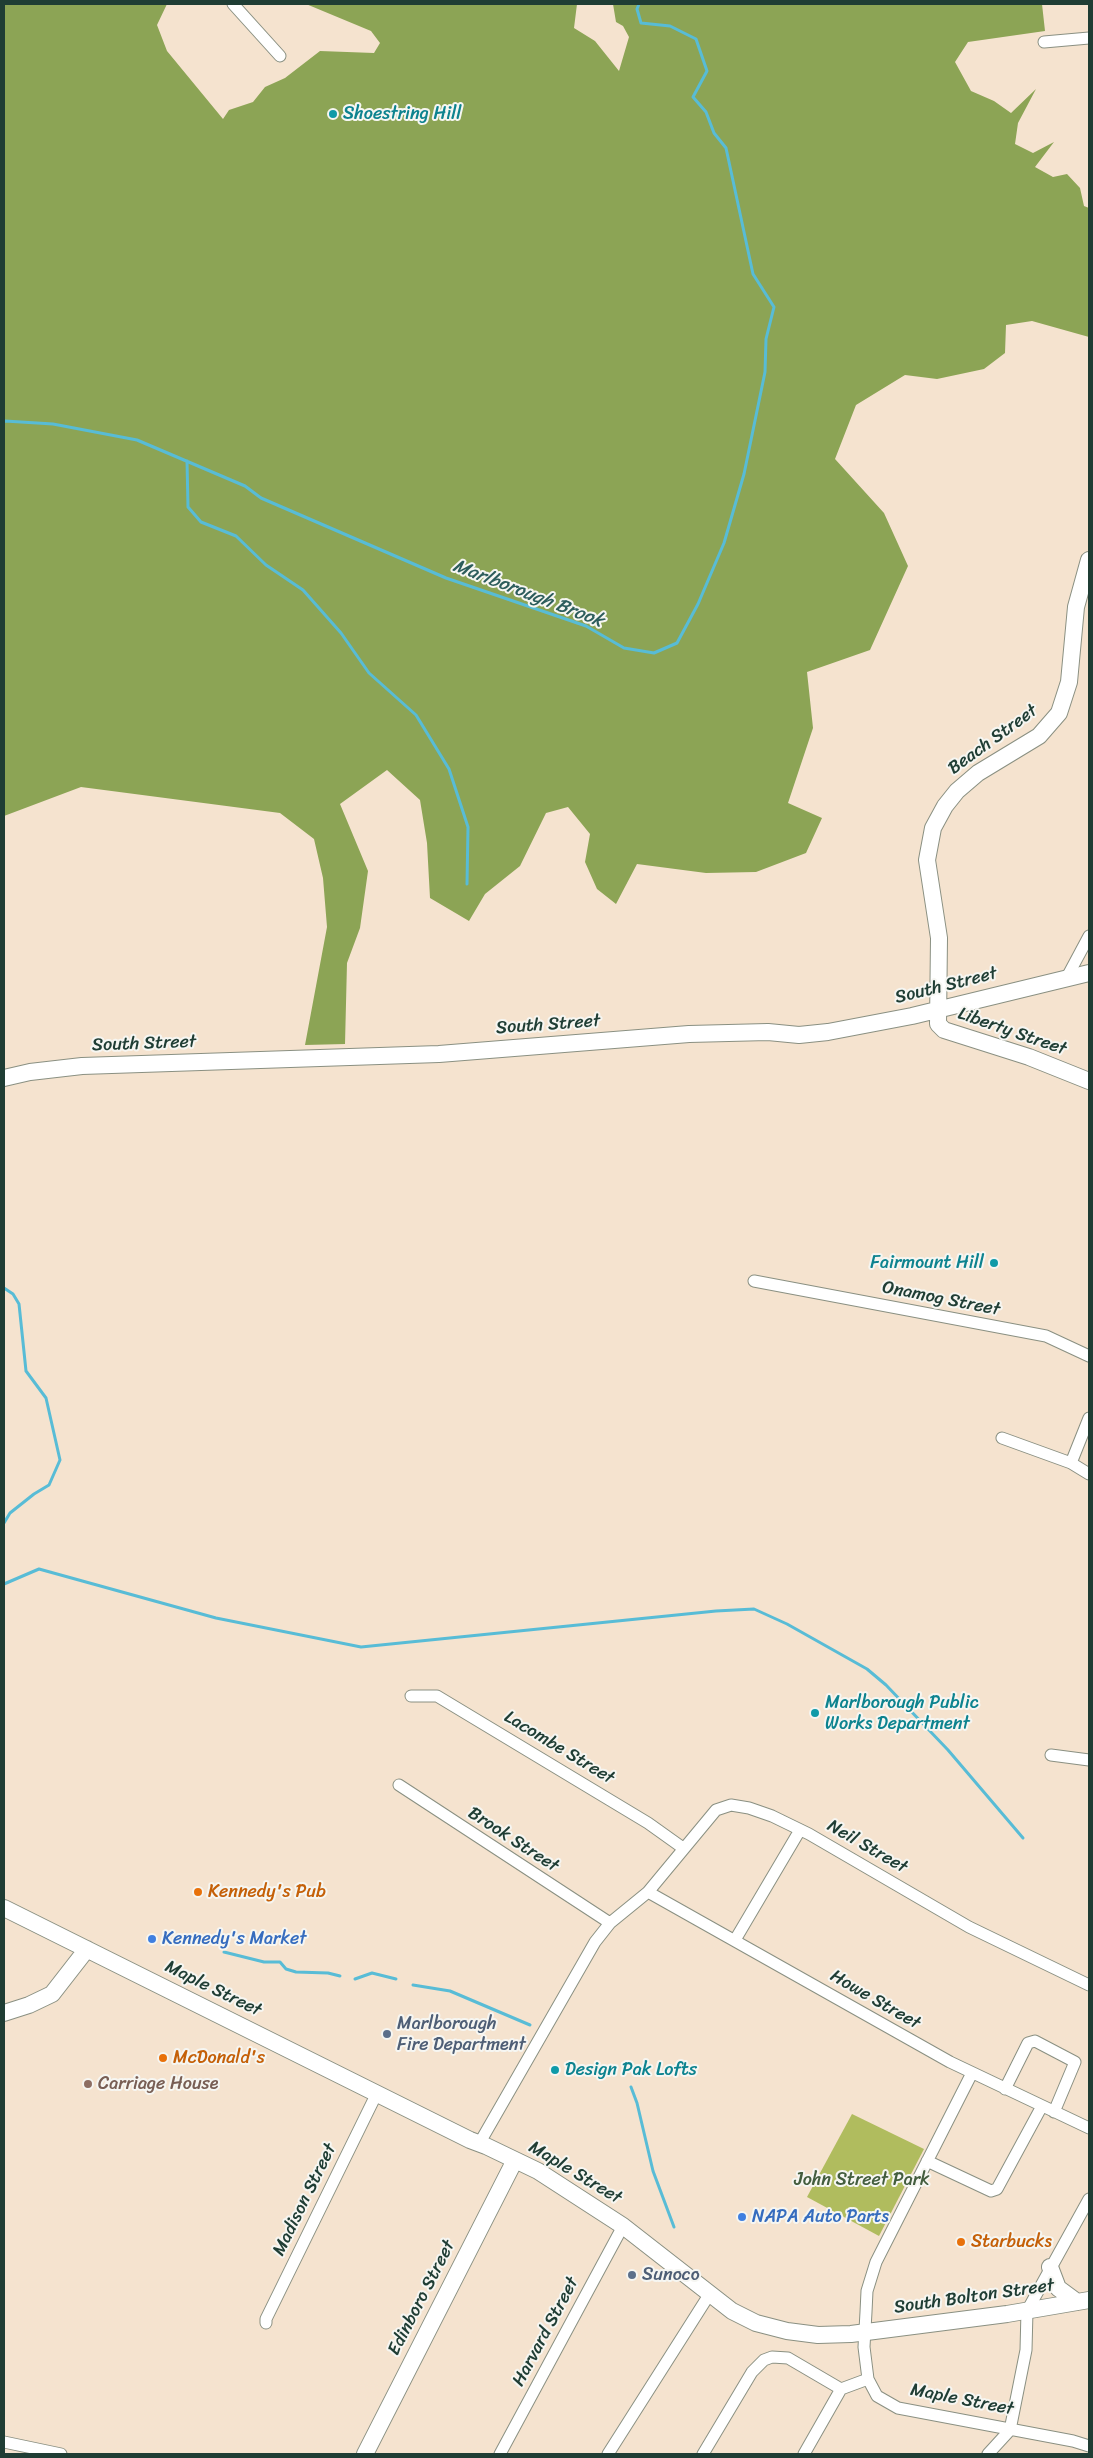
<!DOCTYPE html>
<style>
body{margin:0}
#map{position:relative;width:1093px;height:2458px;overflow:hidden;background:#f5e3cf;font-family:Sriracha,sans-serif}
canvas{display:block}
.frame{position:absolute;inset:0;border:5px solid #1f3d34;pointer-events:none}
</style>
<div id="map">
<canvas width="1093" height="2458"></canvas>
<div class="frame"></div>
</div>
<script>
const ctx = document.querySelector('canvas').getContext('2d');
ctx.lineJoin = 'round';
function fillPath(path, color) {
  ctx.fillStyle = color;
  ctx.fill(path, 'evenodd');
}
function shape(rows) {
  const path = new Path2D();
  for (const r of rows) {
    path.moveTo(r[0], r[1]);
    for (let i = 2; i < r.length; i += 2) path.lineTo(r[i], r[i + 1]);
  }
  return path;
}
function strokePath(path, color, width, dash) {
  ctx.strokeStyle = color;
  ctx.lineWidth = width;
  ctx.lineCap = dash ? 'butt' : 'round';
  ctx.setLineDash(dash || []);
  ctx.stroke(path);
}
function drawText(font, color, halo, rows, align = 'center') {
  ctx.font = font + ' Sriracha,sans-serif';
  ctx.lineWidth = 4;
  ctx.setLineDash([]);
  ctx.textBaseline = 'middle';
  ctx.strokeStyle = halo;
  ctx.fillStyle = color;
  for (const [text, x, y, turn = 0] of rows) {
    ctx.save();
    ctx.translate(x, y);
    ctx.rotate((+turn || 0) * Math.PI / 180);
    ctx.textAlign = isNaN(turn) ? turn : align;
    if (halo) ctx.strokeText(text, 0, 0);
    ctx.fillText(text, 0, 0);
    ctx.restore();
  }
}
fillPath(shape([
 [852,2114,924,2149,879,2236,807,2197]
]), '#b0bc5e');
fillPath(shape([
 [4,4,167,4,157,25,167,51,223,119,229,110,253,102,265,87,285,78,320,51,374,53,380,43,371,31,306,4,577,4,574,28,595,41,619,71,629,37,623,26,616,22,613,4,1042,4,1045,31,968,42,955,62,971,91,994,101,1011,113,1036,89,1018,123,1015,144,1033,153,1054,142,1035,167,1053,177,1067,174,1080,188,1084,206,1089,208,1089,337,1032,321,1006,325,1005,353,984,369,937,379,905,375,856,405,835,459,884,513,908,566,870,650,807,672,813,728,788,803,822,818,806,853,756,872,706,873,637,864,616,904,597,889,585,862,590,834,568,807,546,813,520,866,485,894,469,921,430,898,427,843,420,800,387,770,340,804,368,871,360,928,347,963,345,1044,305,1045,327,927,323,878,314,839,280,813,81,787,4,816]
]), '#8ca455');
strokePath(shape([
 [4,422,5,421,53,424,137,440,245,486,261,498,446,578,586,626,624,648,654,653,677,643,698,604,724,543,744,474,765,372,766,339,774,307,753,274,726,148,714,133,706,112,693,97,707,71,696,39,670,26,641,23,637,9,639,4],
 [187,461,188,507,201,522,236,536,266,565,303,590,341,633,369,673,416,715,449,769,468,827,467,884],
 [4,1288,13,1294,19,1304,26,1371,46,1398,60,1460,49,1485,34,1494,10,1513,4,1523],
 [4,1584,39,1569,216,1618,361,1647,716,1611,754,1609,787,1624,867,1669,886,1685,948,1750,1023,1838],
 [224,1952,264,1962,280,1962,286,1969,296,1972,328,1973,340,1976],
 [355,1979,372,1973,396,1979],
 [413,1985,450,1991,530,2025],
 [631,2087,637,2103,653,2171,674,2227]
]), '#58bcd6', 3);
const street = shape([
 [233,4,280,56],
 [1044,42,1089,38],
 [1066,979,1089,936],
 [754,1281,1046,1336,1089,1356],
 [1002,1438,1071,1463,1089,1474],
 [1071,1463,1089,1418],
 [411,1696,437,1696,648,1823,683,1848],
 [1051,1755,1089,1760],
 [399,1785,610,1923],
 [648,1892,950,2062,1089,2128],
 [735,1940,800,1830],
 [972,2073,876,2262,867,2291,866,2312,864,2347,868,2379,877,2396,898,2408,1073,2441,1089,2446],
 [1005,2089,1028,2043,1035,2041,1075,2062,1054,2112],
 [479,2144,595,1942,610,1923,648,1892,716,1810,731,1805,749,1808,772,1816,809,1834,969,1927,1089,1985],
 [927,2161,991,2191,997,2189,1042,2106],
 [266,2323,266,2319,377,2093],
 [4,2442,61,2454],
 [500,2454,623,2226],
 [608,2454,709,2295],
 [703,2454,752,2372,764,2360,772,2357,788,2358,841,2389],
 [804,2454,841,2389,868,2379],
 [988,2454,1010,2430,1026,2350,1027,2311,1089,2199]
]);
const secondary = shape([
 [1089,560,1076,607,1069,682,1059,713,1039,736,978,773,957,791,945,806,933,828,927,860,939,938,938,1024,944,1030,1029,1057,1089,1081],
 [4,1078,30,1072,82,1066,439,1054,689,1034,768,1032,799,1035,828,1032,912,1016,1089,973],
 [4,1908,470,2140,486,2146,538,2171,623,2226,732,2311,756,2323,787,2331,818,2335,851,2334,1007,2314,1089,2300],
 [4,2013,29,2005,52,1994,87,1949],
 [1050,2267,1058,2288,1077,2302],
 [365,2454,515,2160]
]);
strokePath(street, '#8a9082', 13);
strokePath(secondary, '#8a9082', 18);
strokePath(street, '#fff', 11);
strokePath(secondary, '#fff', 16);
for (const [x, y, r, color] of [
 [333,114,5,"#0f9aa8"],
 [994,1263,5,"#0f9aa8"],
 [815,1713,5,"#0f9aa8"],
 [198,1892,5,"#e8710a"],
 [152,1939,5,"#3f7fe0"],
 [387,2034,5,"#5c6f8a"],
 [163,2058,5,"#e8710a"],
 [555,2070,5,"#0f9aa8"],
 [88,2084,5,"#8d6e63"],
 [742,2217,5,"#3f7fe0"],
 [961,2242,5,"#e8710a"],
 [632,2275,5,"#5c6f8a"]
]) {
  const dot = new Path2D();
  dot.arc(x, y, r, 0, 2 * Math.PI);
  ctx.fillStyle = color;
  ctx.fill(dot);
  strokePath(dot, '#f6f6f2', 2);
}
drawText('18px', '#0d838f', '#f6f6f2', [
 ["Shoestring Hill",343,114],
 ["Fairmount Hill",984,1263,"right"],
 ["Marlborough Public",825,1703],
 ["Works Department",825,1724],
 ["Design Pak Lofts",565,2070]
], 'left');
drawText('18px', '#1f3d34', '#f6f6f2', [
 ["Beach Street",993,740,-36],
 ["South Street",946,986,-14],
 ["South Street",548,1025,-4],
 ["Liberty Street",1012,1032,19],
 ["South Street",144,1044,-2],
 ["Onamog Street",941,1299,11],
 ["Lacombe Street",559,1748,31],
 ["Brook Street",513,1840,33],
 ["Neil Street",867,1847,30],
 ["Maple Street",213,1989,26],
 ["Howe Street",875,2000,30],
 ["Maple Street",575,2173,31],
 ["Madison Street",305,2200,-64],
 ["South Bolton Street",974,2297,-8],
 ["Edinboro Street",422,2298,-63],
 ["Harvard Street",546,2332,-62],
 ["Maple Street",962,2400,11]
]);
drawText('18px', '#c56008', '#f6f6f2', [
 ["Kennedy's Pub",208,1892],
 ["McDonald's",173,2058],
 ["Starbucks",971,2242]
], 'left');
drawText('18px', '#366cbe', '#f6f6f2', [
 ["Kennedy's Market",162,1939],
 ["NAPA Auto Parts",752,2217]
], 'left');
drawText('18px', '#4e5e75', '#f6f6f2', [
 ["Marlborough",397,2024],
 ["Fire Department",397,2045],
 ["Sunoco",642,2275]
], 'left');
drawText('18px', '#785e54', '#f6f6f2', [
 ["Carriage House",98,2084]
], 'left');
drawText('18px', '#435d3e', '#f6f6f2', [
 ["John Street Park",862,2180]
]);
drawText('italic 19px', '#2d5d5c', '#f6f6f2', [
 ["Marlborough Brook",528,594,21]
]);
</script>
